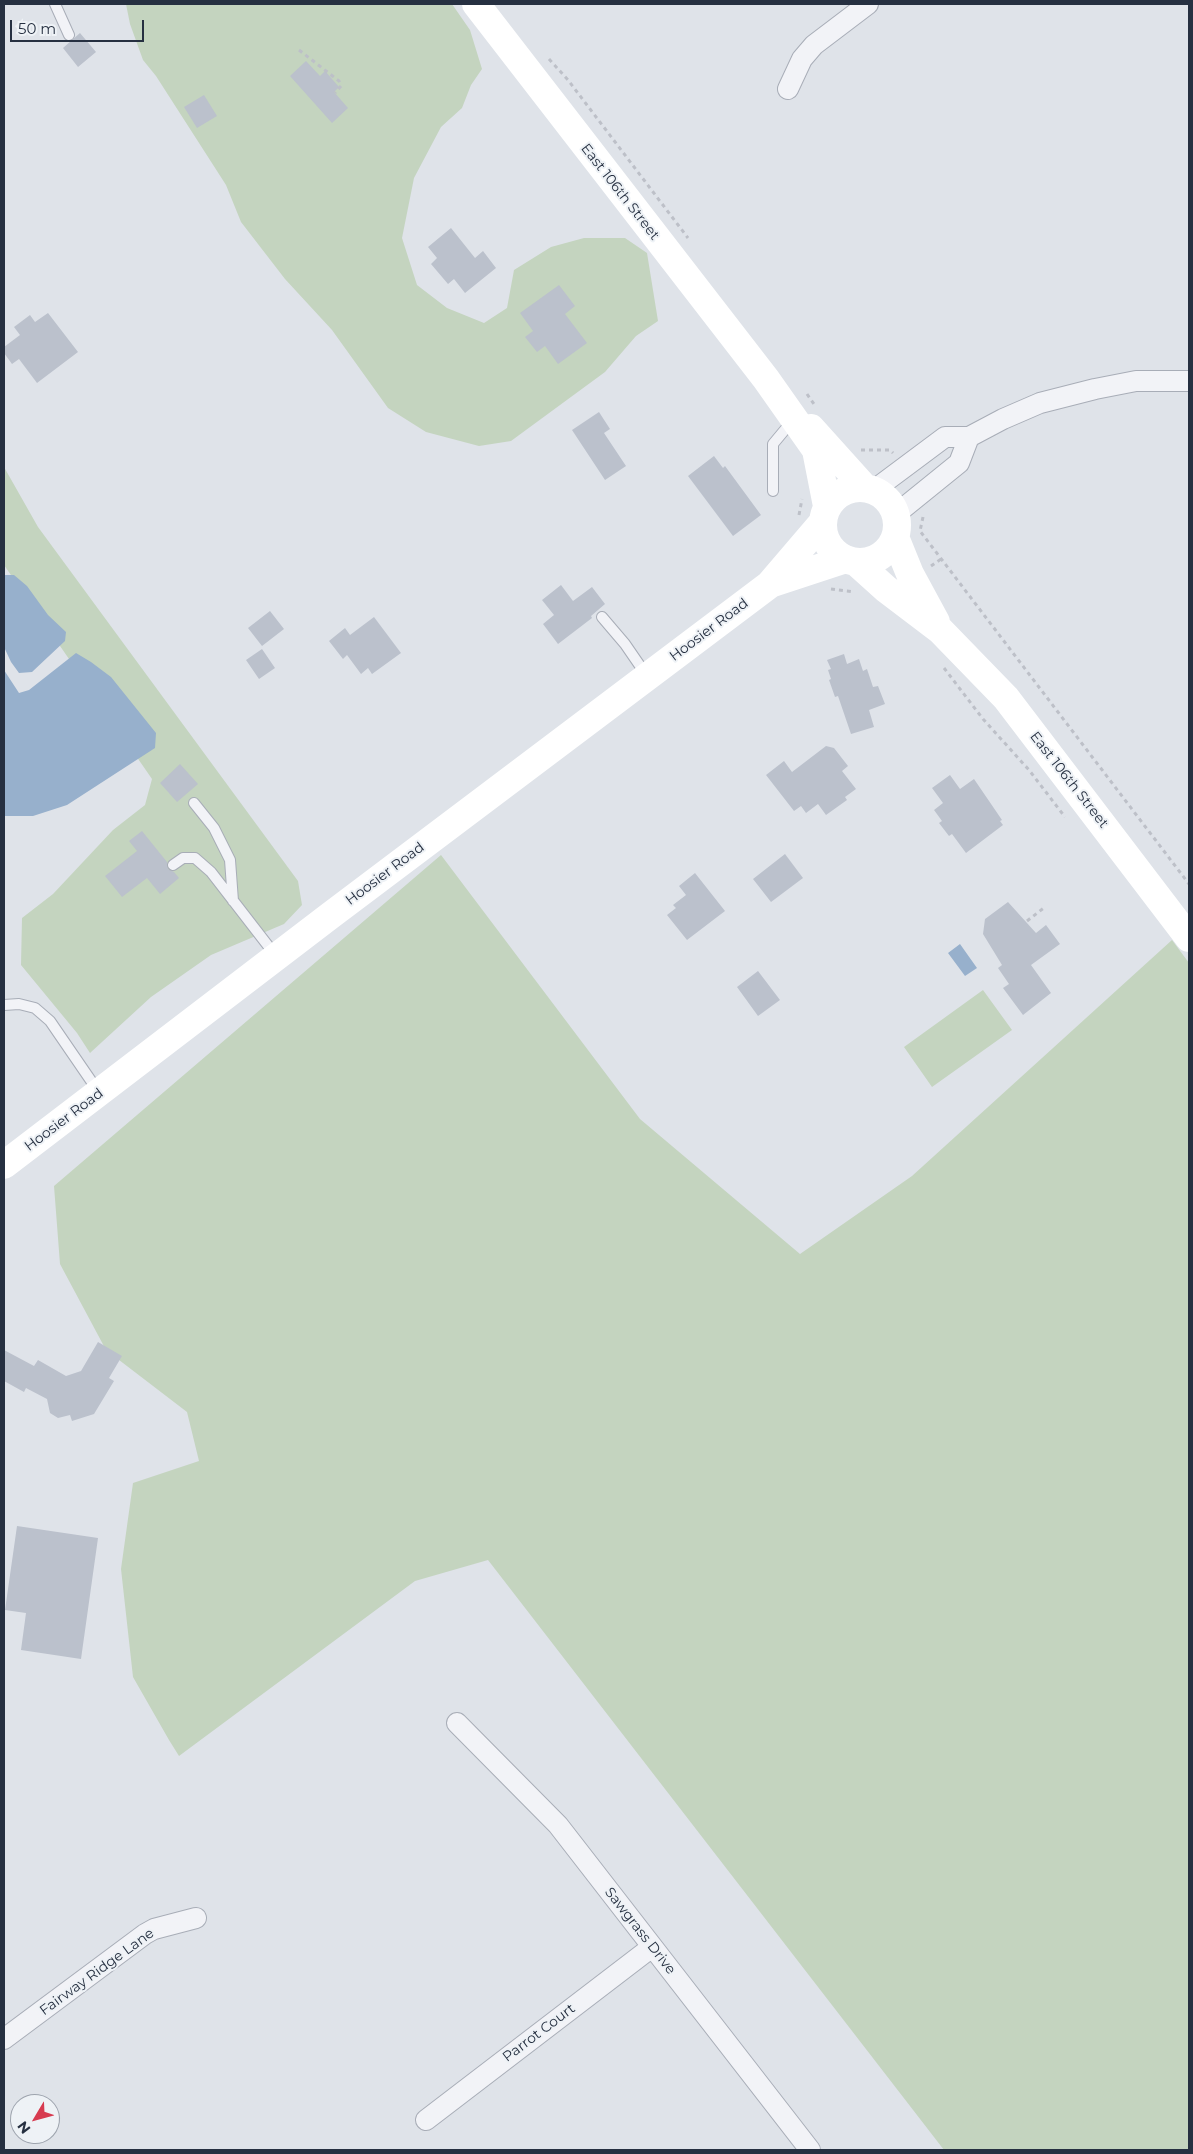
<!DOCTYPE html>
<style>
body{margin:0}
#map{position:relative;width:1193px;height:2154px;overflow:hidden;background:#dfe3e9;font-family:Montserrat,sans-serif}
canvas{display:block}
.frame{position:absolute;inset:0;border:5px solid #263041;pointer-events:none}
.north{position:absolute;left:10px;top:2094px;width:50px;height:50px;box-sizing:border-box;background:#eef2f6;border:1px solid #9ea4ae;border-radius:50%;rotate:233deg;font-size:14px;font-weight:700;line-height:20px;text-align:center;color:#263041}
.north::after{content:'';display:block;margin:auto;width:18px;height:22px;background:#d73b50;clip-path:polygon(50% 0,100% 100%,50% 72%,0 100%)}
.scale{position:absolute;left:10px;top:20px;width:134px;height:22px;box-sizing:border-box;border:2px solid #263041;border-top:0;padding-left:6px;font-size:15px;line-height:18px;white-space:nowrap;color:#263041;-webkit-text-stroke:4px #eef2f6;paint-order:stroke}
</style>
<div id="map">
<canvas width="1193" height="2154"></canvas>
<div class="frame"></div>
<div class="north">N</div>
<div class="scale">50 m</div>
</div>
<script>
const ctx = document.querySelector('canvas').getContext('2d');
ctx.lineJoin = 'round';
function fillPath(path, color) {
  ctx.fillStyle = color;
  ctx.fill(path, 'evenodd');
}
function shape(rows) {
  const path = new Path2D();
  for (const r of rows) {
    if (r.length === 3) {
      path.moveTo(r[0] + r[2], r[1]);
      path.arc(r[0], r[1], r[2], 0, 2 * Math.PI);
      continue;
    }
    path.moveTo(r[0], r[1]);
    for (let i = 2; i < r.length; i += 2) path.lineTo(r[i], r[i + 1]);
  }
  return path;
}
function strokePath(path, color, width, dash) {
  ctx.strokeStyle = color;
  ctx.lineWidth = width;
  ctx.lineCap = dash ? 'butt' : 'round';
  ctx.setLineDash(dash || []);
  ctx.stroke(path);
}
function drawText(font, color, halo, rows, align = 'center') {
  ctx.font = font + ' Montserrat,sans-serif';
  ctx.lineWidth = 4;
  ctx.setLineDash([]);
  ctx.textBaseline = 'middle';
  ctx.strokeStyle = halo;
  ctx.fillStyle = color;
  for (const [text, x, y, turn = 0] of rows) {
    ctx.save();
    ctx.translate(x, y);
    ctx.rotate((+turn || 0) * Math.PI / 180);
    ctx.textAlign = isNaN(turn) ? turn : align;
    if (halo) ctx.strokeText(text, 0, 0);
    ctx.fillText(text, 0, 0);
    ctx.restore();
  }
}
fillPath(shape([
 [126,4,452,4,470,30,482,69,471,85,462,108,441,127,414,178,402,238,417,285,447,308,484,323,507,308,514,270,551,247,584,238,625,238,647,253,658,321,636,336,605,372,511,441,479,446,426,432,388,408,332,330,285,279,241,222,226,185,156,76,143,60,130,24],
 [4,467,38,527,298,881,302,905,284,924,211,955,151,997,90,1053,77,1033,21,965,22,918,53,894,113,830,145,805,152,779,4,565],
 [441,855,640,1119,800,1254,912,1176,1172,940,1189,963,1189,2150,944,2150,488,1560,415,1581,179,1756,169,1740,133,1677,121,1569,133,1483,199,1461,187,1412,106,1350,60,1264,54,1186],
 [983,990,1012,1030,932,1087,904,1047]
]), '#c4d4bf');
fillPath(shape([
 [4,575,14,575,27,586,48,615,66,632,65,641,32,672,19,673,11,662,4,647],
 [76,653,91,662,111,677,156,733,155,748,67,805,33,816,4,816,4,670,19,693,29,690],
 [960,944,977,968,965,976,948,953]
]), '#97b0cc');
fillPath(shape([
 [80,33,96,52,78,67,63,48],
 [306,61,320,76,325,71,339,87,334,92,348,108,332,123,290,76],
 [204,95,217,116,197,128,184,107],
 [451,228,475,258,483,251,496,268,465,293,454,279,448,284,431,264,437,258,428,247],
 [559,285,575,306,565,314,587,343,558,364,545,346,537,352,525,337,533,331,520,313],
 [48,313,78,352,37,383,19,359,12,364,4,353,4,347,20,335,14,327,30,315,35,322],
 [599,412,610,429,604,433,626,466,605,480,572,430],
 [714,456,723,468,725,466,761,515,733,536,688,476],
 [561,585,573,601,592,587,605,604,591,616,592,618,558,644,543,624,554,615,542,600],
 [270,611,284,629,262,646,248,628],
 [374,617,401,653,372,674,368,668,361,674,347,655,343,659,329,641,345,628,350,635],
 [262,649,275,668,259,679,246,660],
 [844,654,847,664,859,659,863,671,867,669,873,687,878,686,885,704,869,710,874,727,851,734,838,696,835,697,829,680,831,679,828,670,831,669,827,660],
 [826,746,834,748,848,766,842,771,856,789,845,797,847,800,826,815,818,804,806,813,801,806,794,811,766,775,784,761,792,772],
 [180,764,198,784,177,802,160,783],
 [950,775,960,789,974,779,1002,820,1000,821,1003,825,966,853,952,834,949,836,939,823,942,821,934,810,943,803,932,788],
 [142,831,167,862,168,869,174,872,179,878,160,894,147,878,122,897,105,876,137,851,129,841],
 [785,854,803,878,771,902,753,879],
 [695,873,725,911,687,940,667,915,676,908,673,905,686,895,679,886],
 [1008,902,1036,933,1046,925,1060,944,1031,965,1051,993,1023,1015,1003,988,1009,984,998,968,1002,965,983,934,985,919],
 [758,971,780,1000,758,1016,737,987],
 [98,1342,122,1356,109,1378,114,1381,94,1414,72,1421,70,1415,58,1418,50,1413,47,1399,26,1388,24,1392,4,1381,4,1350,34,1366,38,1360,66,1376,81,1371],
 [17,1526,98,1538,81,1659,21,1650,26,1613,5,1610]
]), '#bbc1cc');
const lane = shape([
 [55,4,69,35],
 [773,491,773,444,793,420],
 [602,617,625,644,647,676],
 [194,803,214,828,230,860,233,901],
 [173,865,183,858,195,858,211,872,276,956],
 [4,1005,19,1004,35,1008,50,1021,98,1091]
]);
const street = shape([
 [788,89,802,59,814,45,868,4],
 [969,437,1003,419,1040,403,1095,389,1136,381,1189,381],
 [874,490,945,437,969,437,959,463,896,514],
 [457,1723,558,1825,810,2150],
 [4,2039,145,1934,154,1929,196,1918],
 [426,2120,652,1947]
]);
strokePath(lane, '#a8adb7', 12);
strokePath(street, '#a8adb7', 22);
strokePath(shape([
 [299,50,339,81,341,86,335,93],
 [549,59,568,80,688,238],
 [807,394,816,407],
 [861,450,890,450,893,453],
 [799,515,802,499],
 [923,517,920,531,1189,884],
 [931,566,941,559],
 [831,589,854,592],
 [944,668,983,719,1029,770,1065,817],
 [1027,921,1045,907]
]), '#bdc0c8', 3, [4, 4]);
strokePath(lane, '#f2f3f7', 10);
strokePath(street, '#f2f3f7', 20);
strokePath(shape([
 [476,4,766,379,816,450,827,506],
 [811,428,865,488],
 [860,525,37],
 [895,537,910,574,936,622],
 [856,562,886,589,940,630,1006,698,1189,938],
 [770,584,846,559],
 [4,1165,331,915,769,585,822,523]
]), '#fff', 28);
drawText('14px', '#263041', '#eef2f6', [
 ["East 106th Street",620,192,52],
 ["Hoosier Road",709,630,-37],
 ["East 106th Street",1069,780,52],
 ["Hoosier Road",385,874,-37],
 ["Hoosier Road",64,1120,-37],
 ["Sawgrass Drive",640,1931,52],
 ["Fairway Ridge Lane",97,1972,-36],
 ["Parrot Court",539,2033,-37]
]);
</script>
